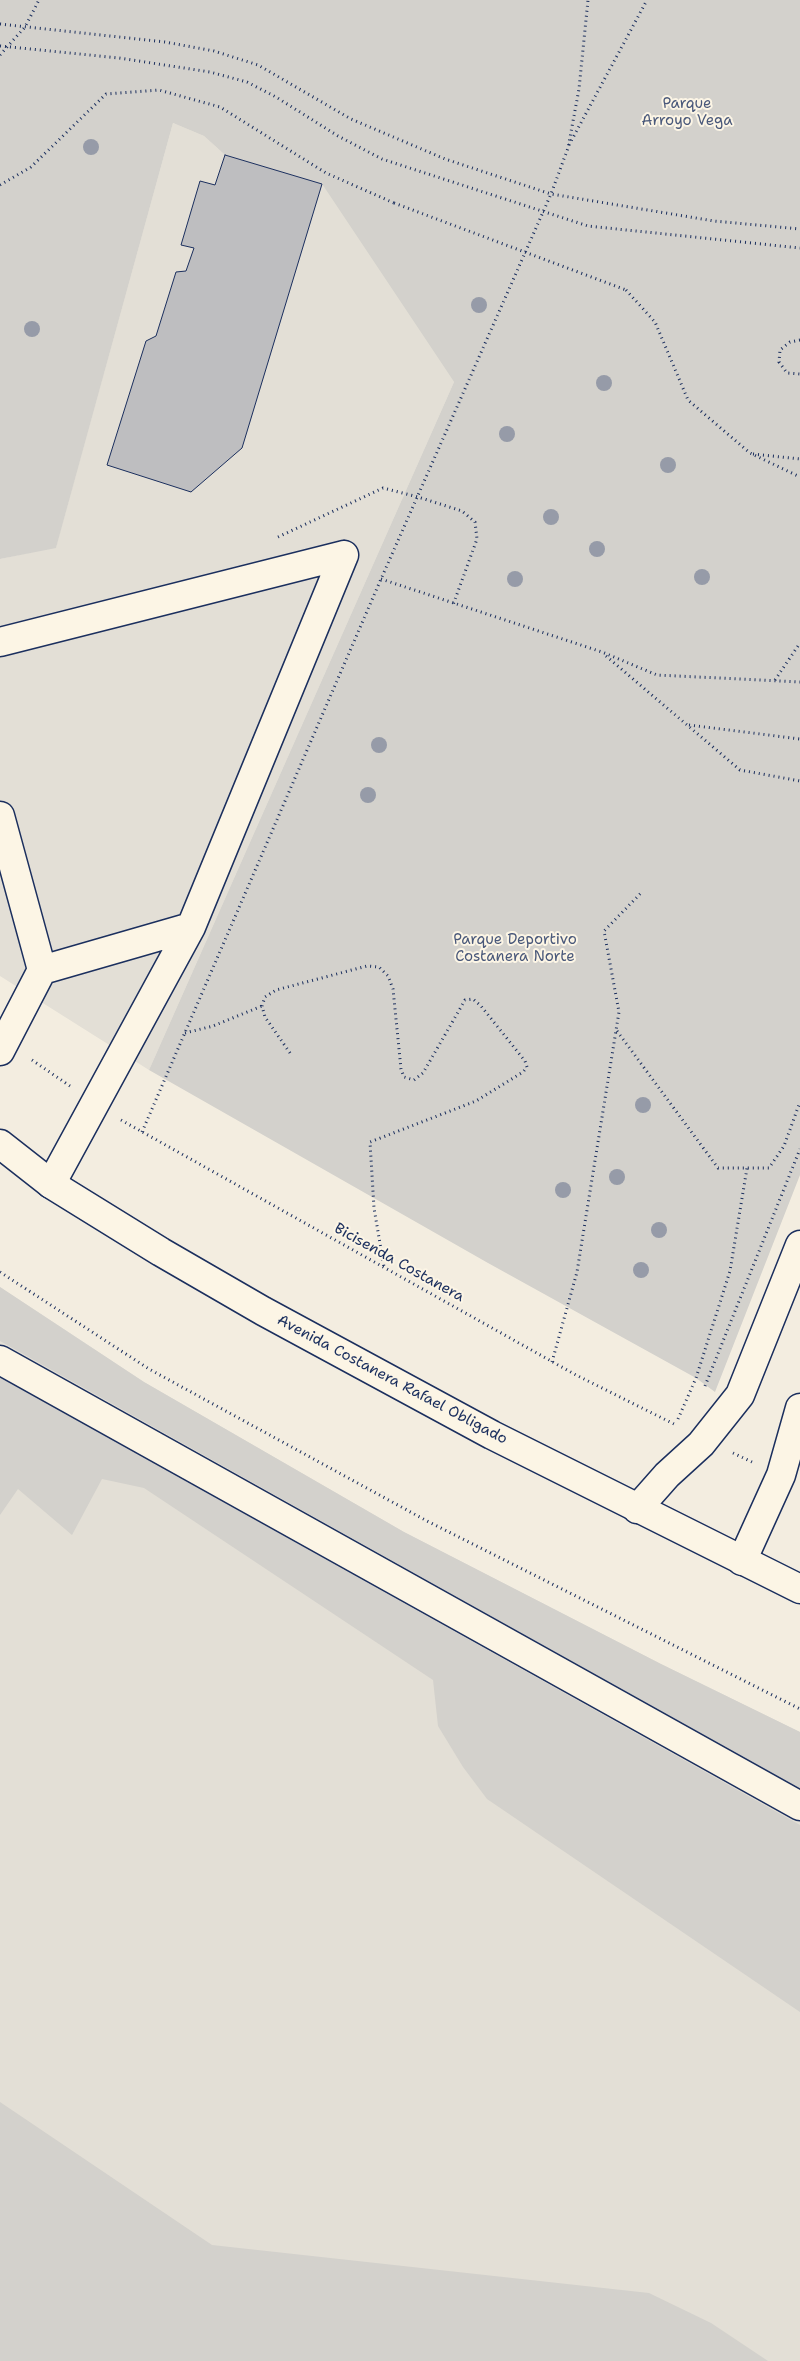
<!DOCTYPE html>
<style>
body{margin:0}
canvas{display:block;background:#f3ede0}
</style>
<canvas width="800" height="2361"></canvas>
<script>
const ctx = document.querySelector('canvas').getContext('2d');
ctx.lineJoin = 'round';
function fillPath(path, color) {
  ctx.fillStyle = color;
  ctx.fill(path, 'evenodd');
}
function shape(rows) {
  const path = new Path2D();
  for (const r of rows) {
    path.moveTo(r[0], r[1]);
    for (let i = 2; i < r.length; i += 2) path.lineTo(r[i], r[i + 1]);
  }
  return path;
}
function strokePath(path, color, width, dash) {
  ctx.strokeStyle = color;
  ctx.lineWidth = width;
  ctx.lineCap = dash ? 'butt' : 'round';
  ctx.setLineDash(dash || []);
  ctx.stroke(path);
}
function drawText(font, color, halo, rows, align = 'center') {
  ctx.font = font + ' "Shantell Sans",sans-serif';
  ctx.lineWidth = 4;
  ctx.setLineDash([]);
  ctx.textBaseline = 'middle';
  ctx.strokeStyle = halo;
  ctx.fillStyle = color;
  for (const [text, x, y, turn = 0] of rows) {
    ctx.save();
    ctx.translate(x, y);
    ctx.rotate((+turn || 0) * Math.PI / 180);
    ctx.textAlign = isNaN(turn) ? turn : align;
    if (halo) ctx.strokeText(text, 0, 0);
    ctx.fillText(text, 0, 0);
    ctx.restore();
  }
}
fillPath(shape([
 [173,123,204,136,225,155,322,184,454,382,149,1070,0,976,0,559,56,547],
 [0,1287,144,1382,404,1532,661,1664,800,1732,800,2361,0,2361]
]), '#e3dfd6');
fillPath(shape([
 [0,0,800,0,800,1175,715,1392,696,1378,488,1263,149,1070,454,382,322,184,225,155,204,136,173,123,56,548,0,559],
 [0,1287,144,1382,404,1532,661,1664,800,1732,800,1789,0,1341],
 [0,1377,800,1825,800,2012,487,1799,463,1767,438,1726,433,1680,144,1488,102,1479,72,1535,18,1489,0,1515],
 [0,2102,212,2245,649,2293,711,2323,768,2361,0,2361]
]), '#d3d1cc');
const building = shape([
 [225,155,322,184,242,448,191,492,107,465,146,341,156,336,176,272,186,271,194,248,181,245,200,181,215,185,225,155]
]);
fillPath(building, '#bebec0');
strokePath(building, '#1b2f5e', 1);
const minor = shape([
 [0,642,344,555],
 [0,816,42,970,0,1051],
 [42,970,191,927],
 [51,1184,191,927,344,555],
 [0,1360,800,1806],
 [637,1509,667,1475,701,1444,740,1395,800,1245],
 [742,1561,781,1475,800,1408]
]);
const major = shape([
 [0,1144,51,1184,161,1252,263,1311,492,1435,800,1589]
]);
strokePath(minor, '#1b2f5e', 31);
strokePath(major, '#1b2f5e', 31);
strokePath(shape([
 [0,24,165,42,214,51,258,65,351,119,445,159,551,194,714,221,800,229],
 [0,46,119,58,210,72,247,82,276,97,338,136,382,159,588,226,800,248],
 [0,55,25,27,39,0],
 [569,145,647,0],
 [0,185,31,167,106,94,159,90,220,107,326,173,394,203],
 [626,290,655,322,688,400,750,453,800,477],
 [800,340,790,342,780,350,779,362,787,373,800,374],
 [753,454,800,459],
 [278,537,383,488,418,497,462,511,475,522,477,539,453,605],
 [381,579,602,652,657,675,800,682],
 [606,656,740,770,800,781],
 [775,680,800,643],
 [689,725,800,739],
 [617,1031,718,1168,769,1168,784,1146,800,1102],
 [185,1033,213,1026,262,1006],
 [290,1053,265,1017,262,1006,265,997,276,990,367,966,379,967,388,976,393,989,401,1069,404,1077,414,1080,423,1073,465,1000,473,999,481,1006,525,1061,527,1067,523,1072,476,1101,370,1142,374,1208,384,1267],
 [32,1060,70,1086],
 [121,1120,576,1375,676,1425],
 [142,1132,381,579,551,194,568,148,579,89,588,0],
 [0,1272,149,1369,427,1521,800,1709],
 [552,1362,577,1272,619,1012,604,931,641,893],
 [705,1386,800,1149],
 [678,1419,696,1378,730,1271,747,1168],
 [733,1453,752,1462]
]), '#1b2f5e', 3, [1, 4]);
strokePath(minor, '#fcf5e5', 28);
strokePath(major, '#fcf5e5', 28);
strokePath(shape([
 [394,203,626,290]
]), '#1b2f5e', 3, [1, 4]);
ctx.fillStyle = '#969ba8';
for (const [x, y] of [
 [91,147],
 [479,305],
 [32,329],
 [604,383],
 [507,434],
 [668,465],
 [551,517],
 [597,549],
 [702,577],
 [515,579],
 [379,745],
 [368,795],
 [643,1105],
 [617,1177],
 [563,1190],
 [659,1230],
 [641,1270]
]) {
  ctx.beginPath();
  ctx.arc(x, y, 8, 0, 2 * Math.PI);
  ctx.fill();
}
drawText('15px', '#49587a', '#fcf5e5', [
 ["Parque",687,104],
 ["Arroyo Vega",687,121],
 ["Parque Deportivo",515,940],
 ["Costanera Norte",515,957]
]);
drawText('15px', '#1b2f5e', '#fcf5e5', [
 ["Bicisenda Costanera",399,1263,29],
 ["Avenida Costanera Rafael Obligado",392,1380,28]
]);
</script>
